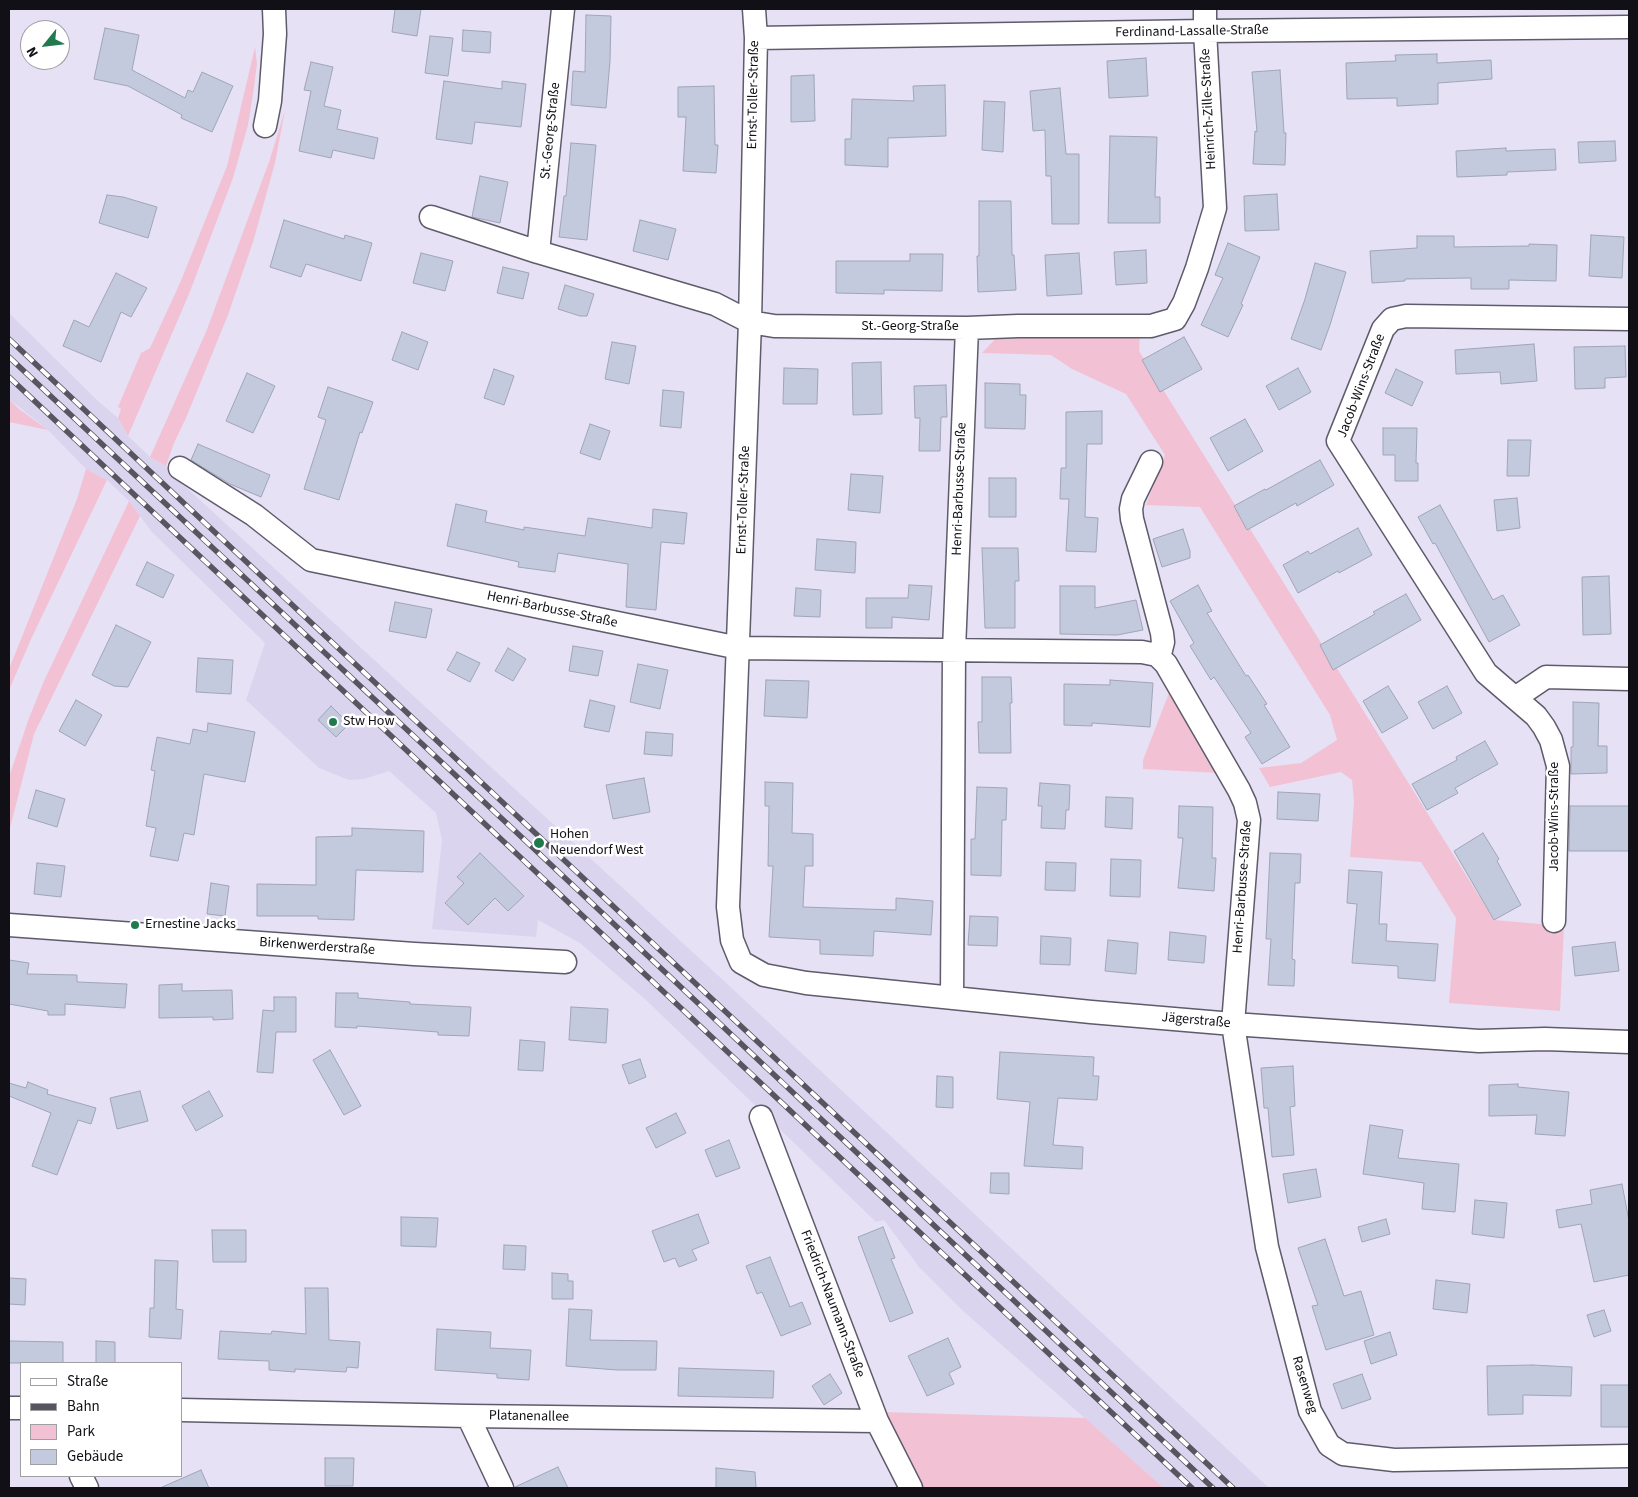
<!DOCTYPE html>
<meta charset="utf-8">
<style>
body{margin:0}
#map{position:relative;width:1638px;height:1497px;overflow:hidden;background:#e6e1f5;font-family:"Source Sans 3",sans-serif}
canvas{display:block}
.frame{position:absolute;inset:0;border:10px solid #111016;pointer-events:none}
.legend{position:absolute;left:20px;top:1362px;width:162px;height:115px;box-sizing:border-box;background:#fff;border:1px solid #a09fa2;margin:0;padding:6px 9px;list-style:none;font-size:15px;color:#111016}
.legend li{display:flex;align-items:center;gap:10px;height:25px}
.legend b{width:25px;border:1px solid #a09fa2}
.north{position:absolute;left:20px;top:20px;width:50px;height:50px;box-sizing:border-box;background:#fff;border:1px solid #a09fa2;border-radius:50%;rotate:241deg;font-size:14px;font-weight:700;line-height:20px;text-align:center;color:#111016}
.north::after{content:'';display:block;margin:auto;width:18px;height:22px;background:#217a4e;clip-path:polygon(50% 0,100% 100%,50% 72%,0 100%)}
</style>
<div id="map">
<canvas width="1638" height="1497"></canvas>
<div class="frame"></div>
<ul class="legend">
<li><b style="height:6px;background:#fff"></b>Straße</li>
<li><b style="height:6px;background:#575560"></b>Bahn</li>
<li><b style="height:14px;background:#f2c2d4"></b>Park</li>
<li><b style="height:14px;background:#c3cadd"></b>Gebäude</li>
</ul>
<div class="north">N</div>
</div>
<script>
const ctx = document.querySelector('canvas').getContext('2d');
ctx.lineJoin = 'round';
function fillPath(path, color) {
  ctx.fillStyle = color;
  ctx.fill(path, 'evenodd');
}
function shape(rows) {
  const path = new Path2D();
  for (const r of rows) {
    path.moveTo(r[0], r[1]);
    for (let i = 2; i < r.length; i += 2) path.lineTo(r[i], r[i + 1]);
  }
  return path;
}
function strokePath(path, color, width, dash) {
  ctx.strokeStyle = color;
  ctx.lineWidth = width;
  ctx.lineCap = dash ? 'butt' : 'round';
  ctx.setLineDash(dash || []);
  ctx.stroke(path);
}
function drawText(font, color, halo, rows, align = 'center') {
  ctx.font = font + ' "Source Sans 3",sans-serif';
  ctx.lineWidth = 5;
  ctx.setLineDash([]);
  ctx.textBaseline = 'middle';
  ctx.strokeStyle = halo;
  ctx.fillStyle = color;
  for (const [text, x, y, turn = 0] of rows) {
    ctx.save();
    ctx.translate(x, y);
    ctx.rotate((+turn || 0) * Math.PI / 180);
    ctx.textAlign = isNaN(turn) ? turn : align;
    if (halo) ctx.strokeText(text, 0, 0);
    ctx.fillText(text, 0, 0);
    ctx.restore();
  }
}
fillPath(shape([
 [9,313,98,401,118,418,128,436,150,457,166,466,176,478,723,980,1269,1488,1164,1488,962,1310,919,1267,884,1220,876,1222,647,1001,580,943,538,920,536,937,432,929,442,840,436,813,389,771,364,779,349,780,319,768,246,700,265,643,151,531,129,501,107,480,86,469,48,430,9,399]
]), '#dbd4ef');
fillPath(shape([
 [255,47,257,64,253,94,248,125,233,178,189,294,128,436,118,418,121,409,118,407,141,353,150,348,180,283,227,166],
 [285,110,275,163,253,242,228,315,186,418,174,443,166,466,150,457,206,332,269,162],
 [1140,334,1139,351,1494,920,1564,926,1560,1011,1449,1003,1456,918,1421,862,1350,857,1354,802,1352,780,1341,772,1270,787,1259,768,1301,763,1337,740,1330,715,1200,507,1146,505,1165,455,1126,394,1072,369,1051,355,982,353,999,335],
 [9,399,19,409,48,430,9,422],
 [86,469,107,480,32,637,9,690,9,669,77,499],
 [129,501,140,516,34,734,9,832,9,777,29,718,44,681],
 [1169,693,1219,773,1143,769,1143,760],
 [882,1412,1085,1418,1164,1488,917,1488]
]), '#f2c2d4');
const building = shape([
 [395,9,421,9,417,36,392,32,395,9],
 [586,15,611,16,610,61,606,108,571,105,573,71,585,72,586,15],
 [105,28,139,35,132,70,185,98,188,90,193,92,202,72,233,86,212,132,181,118,182,115,128,86,94,79,105,28],
 [463,30,491,32,490,53,462,51,463,30],
 [430,36,453,38,448,76,425,73,430,36],
 [1437,54,1437,63,1491,60,1492,79,1438,83,1438,104,1397,106,1397,98,1347,99,1346,63,1396,61,1395,55,1437,54],
 [1146,58,1148,96,1109,98,1107,61,1146,58],
 [311,62,333,67,324,106,341,110,337,129,378,138,374,159,333,150,331,158,299,151,311,91,304,90,311,62],
 [1280,70,1284,133,1286,133,1285,165,1253,164,1255,131,1257,132,1252,72,1280,70],
 [814,75,815,121,791,122,791,76,814,75],
 [444,81,502,89,502,81,526,84,521,127,475,122,472,144,436,139,444,81],
 [945,85,946,136,888,138,888,167,845,165,845,139,851,139,852,99,914,101,913,86,945,85],
 [714,86,715,145,718,145,716,173,683,171,686,117,678,117,678,87,714,86],
 [1060,88,1066,154,1079,154,1079,224,1052,224,1051,176,1046,176,1045,130,1033,131,1030,91,1060,88],
 [984,101,1005,102,1003,152,982,150,984,101],
 [1110,136,1157,137,1155,197,1160,197,1160,223,1108,223,1110,136],
 [1615,141,1616,161,1579,163,1578,142,1615,141],
 [571,143,596,145,587,240,559,237,564,196,566,196,571,143],
 [1506,148,1506,151,1555,149,1556,170,1507,172,1507,175,1457,177,1456,151,1506,148],
 [480,176,508,182,500,223,472,217,480,176],
 [1277,194,1279,230,1245,231,1244,196,1277,194],
 [107,195,123,197,157,207,148,238,99,223,107,195],
 [979,201,1011,201,1012,255,1014,255,1016,290,978,292,977,256,979,256,979,201],
 [284,220,344,239,345,235,372,243,361,281,306,264,301,277,270,267,284,220],
 [640,220,676,229,668,260,633,251,640,220],
 [1591,235,1624,237,1622,278,1589,276,1591,235],
 [1417,236,1454,236,1454,247,1529,246,1529,244,1557,245,1556,281,1509,280,1509,289,1471,289,1471,278,1405,279,1405,281,1372,283,1370,251,1417,248,1417,236],
 [1228,243,1260,257,1241,304,1243,305,1228,337,1201,325,1223,278,1215,275,1228,243],
 [1146,250,1147,283,1116,285,1114,252,1146,250],
 [421,253,453,261,445,291,413,283,421,253],
 [1079,253,1082,294,1047,296,1045,255,1079,253],
 [910,254,943,254,942,291,884,290,884,294,836,293,836,261,910,261,910,254],
 [1315,263,1346,272,1330,325,1321,350,1291,339,1305,299,1315,263],
 [503,267,529,273,523,299,497,293,503,267],
 [116,273,147,288,131,317,121,312,101,362,63,346,74,320,89,327,116,273],
 [565,285,594,294,587,316,580,316,558,309,565,285],
 [402,332,428,342,418,370,392,360,402,332],
 [1184,337,1202,369,1160,392,1142,360,1184,337],
 [612,342,636,346,629,384,605,379,612,342],
 [1534,344,1537,381,1501,384,1500,372,1456,374,1455,350,1534,344],
 [1625,346,1626,377,1605,378,1605,388,1575,389,1574,347,1625,346],
 [881,362,882,414,853,415,852,363,881,362],
 [784,368,818,369,817,404,783,404,784,368],
 [1298,368,1311,392,1279,410,1266,386,1298,368],
 [494,369,514,376,504,405,484,398,494,369],
 [1396,369,1423,382,1412,406,1385,393,1396,369],
 [247,373,275,386,253,433,226,421,247,373],
 [985,383,1020,384,1020,395,1026,395,1025,429,985,428,985,383],
 [946,385,947,417,941,417,940,451,919,451,920,418,915,418,914,386,946,385],
 [328,387,373,402,362,433,360,432,339,500,304,489,326,420,318,417,328,387],
 [663,390,684,392,681,428,660,426,663,390],
 [1102,411,1102,444,1087,444,1085,517,1098,518,1096,552,1066,551,1069,499,1060,499,1061,468,1066,468,1066,412,1102,411],
 [1245,419,1263,451,1228,471,1210,438,1245,419],
 [590,424,610,431,600,460,580,453,590,424],
 [1383,428,1417,428,1416,463,1418,463,1418,481,1395,481,1395,455,1383,455,1383,428],
 [1508,440,1531,440,1529,476,1507,476,1508,440],
 [198,444,270,475,261,497,230,484,191,460,198,444],
 [1320,460,1334,485,1297,506,1296,503,1247,530,1234,506,1265,489,1266,490,1320,460],
 [851,474,883,476,880,513,848,510,851,474],
 [989,478,1016,478,1016,517,989,517,989,478],
 [1517,498,1520,528,1497,531,1494,500,1517,498],
 [456,504,487,511,485,522,524,530,524,527,585,536,588,518,652,528,653,509,687,513,684,544,661,542,656,610,626,607,628,564,558,553,555,572,518,567,519,562,447,546,456,504],
 [1440,505,1493,600,1503,595,1520,625,1489,642,1435,543,1433,544,1418,517,1440,505],
 [1358,528,1372,555,1339,573,1338,571,1298,593,1283,565,1308,551,1310,554,1358,528],
 [1183,529,1190,551,1190,558,1162,567,1153,539,1183,529],
 [817,539,856,542,855,573,815,570,817,539],
 [982,548,1018,548,1019,581,1015,581,1015,628,985,628,982,548],
 [147,562,174,575,163,598,136,585,147,562],
 [1609,576,1611,634,1583,635,1582,577,1609,576],
 [909,585,932,586,929,620,892,617,892,628,866,628,866,598,908,598,909,585],
 [1198,585,1212,611,1207,613,1246,676,1248,675,1267,704,1264,705,1290,747,1262,764,1245,737,1251,733,1214,677,1211,680,1190,646,1194,643,1170,601,1198,585],
 [1060,586,1095,586,1095,608,1136,600,1143,630,1117,635,1060,634,1060,586],
 [796,588,821,590,820,617,794,616,796,588],
 [1406,594,1421,620,1333,670,1320,645,1375,614,1373,612,1406,594],
 [395,602,432,609,426,638,389,631,395,602],
 [116,625,151,642,128,687,114,686,92,675,116,625],
 [573,646,603,651,598,676,569,671,573,646],
 [508,648,526,659,513,681,495,671,508,648],
 [457,652,480,663,470,682,447,670,457,652],
 [198,658,233,660,231,694,196,692,198,658],
 [638,664,668,670,660,709,630,702,638,664],
 [982,677,1011,677,1012,703,1010,703,1011,753,979,753,978,722,982,722,982,677],
 [766,680,809,681,807,718,764,716,766,680],
 [1110,680,1153,683,1150,727,1092,723,1092,726,1064,725,1064,684,1110,685,1110,680],
 [1388,686,1408,718,1382,733,1363,701,1388,686],
 [1447,686,1462,713,1433,729,1418,702,1447,686],
 [76,700,102,715,85,746,59,731,76,700],
 [590,700,615,706,609,732,584,727,590,700],
 [1573,702,1599,703,1598,746,1607,746,1607,773,1571,774,1571,747,1573,747,1573,702],
 [331,706,349,724,336,737,318,720,331,706],
 [208,723,255,732,245,782,204,774,194,835,184,833,178,861,150,856,156,828,146,826,155,771,151,770,157,737,190,744,193,729,207,732,208,723],
 [646,732,673,734,672,756,644,754,646,732],
 [1485,741,1498,764,1455,788,1458,793,1427,810,1412,784,1457,760,1456,757,1485,741],
 [644,778,650,812,613,819,606,785,644,778],
 [765,782,793,783,792,833,813,834,813,866,805,866,803,907,896,910,896,898,933,901,931,935,874,931,873,956,820,954,820,940,769,937,773,866,768,866,769,806,765,806,765,782],
 [1040,783,1070,785,1069,810,1066,810,1065,829,1041,828,1042,806,1038,806,1040,783],
 [977,787,1007,788,1006,820,1002,820,1001,876,971,875,971,839,975,839,977,787],
 [36,790,65,799,57,827,28,818,36,790],
 [1278,792,1320,794,1318,821,1277,819,1278,792],
 [1106,797,1133,798,1132,829,1105,827,1106,797],
 [1179,806,1213,807,1212,858,1216,858,1214,891,1178,888,1183,838,1178,838,1179,806],
 [1570,806,1629,806,1629,851,1569,851,1570,806],
 [352,828,424,831,423,872,356,870,354,920,318,919,318,916,257,916,257,884,316,885,316,837,352,836,352,828],
 [1483,833,1499,859,1497,861,1521,905,1494,920,1454,851,1483,833],
 [480,853,524,896,508,911,495,898,468,925,445,903,464,883,457,877,480,853],
 [1270,853,1301,854,1300,883,1295,883,1292,959,1295,960,1294,986,1268,985,1271,939,1266,939,1270,853],
 [1111,859,1141,860,1140,897,1110,896,1111,859],
 [1046,862,1076,863,1075,891,1045,890,1046,862],
 [37,863,65,866,61,897,34,894,37,863],
 [1349,870,1382,872,1379,924,1387,924,1386,941,1438,944,1435,981,1398,978,1398,966,1352,963,1357,904,1347,903,1349,870],
 [211,883,229,886,225,916,207,914,211,883],
 [970,916,998,917,997,946,968,945,970,916],
 [1170,932,1206,936,1204,963,1168,960,1170,932],
 [1041,936,1071,938,1070,965,1040,964,1041,936],
 [1108,940,1138,943,1136,974,1105,971,1108,940],
 [1615,942,1619,971,1575,976,1572,947,1615,942],
 [9,960,29,963,27,974,77,975,77,982,127,984,125,1008,65,1004,65,1015,48,1015,48,1011,9,1004,9,960],
 [182,984,182,991,232,990,233,1019,213,1020,213,1017,159,1018,159,985,182,984],
 [336,993,358,993,358,998,410,1002,410,1004,471,1007,469,1036,438,1035,438,1032,357,1026,357,1028,335,1027,336,993],
 [274,997,296,997,296,1032,276,1032,273,1073,257,1072,263,1010,274,1011,274,997],
 [571,1007,608,1009,606,1043,569,1040,571,1007],
 [520,1040,545,1042,543,1071,518,1070,520,1040],
 [330,1050,361,1106,344,1115,313,1060,330,1050],
 [1000,1052,1094,1057,1093,1076,1099,1076,1097,1100,1058,1098,1053,1145,1083,1147,1082,1169,1024,1166,1030,1102,997,1099,1000,1052],
 [640,1059,646,1077,629,1084,622,1065,640,1059],
 [1293,1066,1295,1106,1290,1107,1294,1155,1272,1157,1268,1108,1264,1108,1261,1068,1293,1066],
 [937,1076,953,1077,953,1108,936,1107,937,1076],
 [28,1082,48,1090,47,1094,96,1108,91,1124,78,1120,57,1175,32,1166,51,1113,9,1096,9,1083,26,1088,28,1082],
 [1518,1084,1518,1087,1569,1092,1565,1136,1535,1134,1537,1115,1489,1116,1489,1085,1518,1084],
 [140,1091,148,1121,117,1129,110,1098,140,1091],
 [209,1091,223,1116,196,1131,182,1106,209,1091],
 [676,1113,686,1133,656,1148,646,1128,676,1113],
 [1370,1125,1403,1130,1398,1158,1459,1164,1455,1212,1422,1209,1424,1183,1363,1174,1370,1125],
 [729,1140,740,1168,716,1177,705,1150,729,1140],
 [1316,1169,1321,1197,1288,1203,1283,1174,1316,1169],
 [991,1173,1009,1173,1009,1194,990,1193,991,1173],
 [1622,1184,1629,1221,1629,1275,1594,1282,1581,1224,1559,1228,1556,1210,1592,1204,1590,1190,1622,1184],
 [1475,1200,1507,1203,1504,1238,1472,1234,1475,1200],
 [698,1214,709,1243,692,1250,697,1260,679,1267,675,1258,664,1262,652,1231,698,1214],
 [401,1217,438,1218,436,1247,401,1246,401,1217],
 [1386,1219,1390,1234,1362,1242,1358,1227,1386,1219],
 [883,1227,895,1258,891,1259,913,1313,890,1322,858,1237,883,1227],
 [212,1230,246,1230,246,1262,213,1262,212,1230],
 [1325,1239,1344,1296,1361,1291,1374,1335,1326,1350,1312,1306,1318,1305,1298,1248,1325,1239],
 [504,1245,526,1246,525,1270,503,1269,504,1245],
 [770,1257,790,1307,802,1302,811,1324,781,1336,762,1292,757,1294,746,1266,770,1257],
 [155,1260,178,1261,176,1309,183,1310,181,1339,149,1337,150,1308,154,1308,155,1260],
 [552,1273,568,1274,568,1281,573,1281,573,1299,552,1299,552,1273],
 [9,1278,26,1279,25,1305,9,1304,9,1278],
 [1436,1280,1470,1284,1467,1313,1433,1309,1436,1280],
 [305,1288,328,1288,329,1340,360,1342,358,1368,347,1367,346,1372,295,1369,295,1372,269,1370,269,1361,218,1359,220,1331,271,1334,272,1331,306,1334,305,1288],
 [569,1309,592,1310,590,1340,657,1341,656,1370,617,1370,566,1366,569,1309],
 [1604,1310,1611,1331,1594,1337,1587,1315,1604,1310],
 [437,1329,491,1332,490,1348,531,1350,529,1380,497,1378,497,1374,435,1370,437,1329],
 [1390,1332,1397,1355,1371,1364,1364,1341,1390,1332],
 [948,1338,961,1367,949,1373,954,1384,927,1396,908,1356,948,1338],
 [9,1341,63,1342,63,1363,9,1363,9,1341],
 [96,1341,115,1342,115,1363,96,1363,96,1341],
 [1532,1365,1572,1367,1571,1396,1523,1395,1523,1414,1488,1415,1487,1366,1532,1365],
 [679,1368,774,1371,773,1398,678,1396,679,1368],
 [830,1374,842,1393,824,1405,812,1386,830,1374],
 [1362,1374,1371,1399,1342,1409,1333,1384,1362,1374],
 [1601,1385,1629,1385,1629,1427,1601,1427,1601,1385],
 [325,1458,354,1458,353,1486,325,1486,325,1458],
 [558,1467,568,1488,515,1488,515,1487,558,1467],
 [716,1468,755,1472,756,1488,716,1488,716,1468],
 [201,1470,209,1488,160,1488,201,1470]
]);
fillPath(building, '#c3cadd');
strokePath(building, '#9fa5b7', 1);
const minor = shape([
 [754,9,756,38,750,322,728,907,732,940,741,962,764,975,806,983,1091,1012,1233,1024,1479,1041,1545,1039,1629,1042],
 [756,38,1205,31,1629,27],
 [265,126,270,101,275,34,274,9],
 [431,217,538,252,715,304,750,322,774,326,967,328,1018,326,1151,326,1175,319,1184,303,1197,268,1215,208,1205,31,1205,9],
 [538,252,563,9],
 [1629,319,1406,316,1392,319,1383,329,1338,441,1486,673,1515,698,1546,677,1629,679],
 [1151,462,1133,499,1131,509,1132,519,1162,633,1163,642,1161,650,1157,655],
 [180,468,254,515,311,560,739,648,1142,652,1157,655,1166,664,1239,790,1245,803,1249,820,1233,1024,1267,1247,1310,1411,1329,1445,1343,1454,1394,1460,1629,1456],
 [1515,698,1536,716,1544,727,1551,740,1558,766,1554,921],
 [9,925,414,954,565,962],
 [952,998,954,650,967,328],
 [761,1117,877,1421,911,1488],
 [9,1408,21,1408],
 [181,1410,468,1416,877,1421],
 [468,1416,502,1488],
 [81,1476,87,1488]
]);
strokePath(minor, '#5f5b6b', 25);
strokePath(minor, '#fff', 22);
const rail = shape([
 [9,339,1233,1488],
 [9,357,530,845,1213,1488],
 [9,377,1192,1488]
]);
strokePath(rail, '#575560', 5.5);
strokePath(rail, '#fff', 4, [11]);
for (const [x, y, r, color] of [
 [333,722,5,"#217a4e"],
 [539,843,6,"#217a4e"],
 [135,925,5,"#217a4e"]
]) {
  const dot = new Path2D();
  dot.arc(x, y, r, 0, 2 * Math.PI);
  ctx.fillStyle = color;
  ctx.fill(dot);
  strokePath(dot, '#fff', 2);
}
drawText('14px', '#111016', '#fff', [
 ["Ferdinand-Lassalle-Straße",1192,32,-1],
 ["Ernst-Toller-Straße",754,95,-89],
 ["Heinrich-Zille-Straße",1209,109,-93],
 ["St.-Georg-Straße",551,131,-84],
 ["St.-Georg-Straße",910,327],
 ["Jacob-Wins-Straße",1362,386,-69],
 ["Henri-Barbusse-Straße",960,489,-88],
 ["Ernst-Toller-Straße",744,500,-88],
 ["Henri-Barbusse-Straße",552,610,12],
 ["Jacob-Wins-Straße",1555,817,-90],
 ["Henri-Barbusse-Straße",1243,887,-86],
 ["Birkenwerderstraße",317,947,4],
 ["Jägerstraße",1196,1021,5],
 ["Friedrich-Naumann-Straße",832,1304,69],
 ["Rasenweg",1304,1385,73],
 ["Platanenallee",529,1417,1]
]);
drawText('14px', '#111016', '#fff', [
 ["Stw How",343,722],
 ["Hohen",550,835],
 ["Neuendorf West",550,851],
 ["Ernestine Jacks",145,925]
], 'left');
</script>
